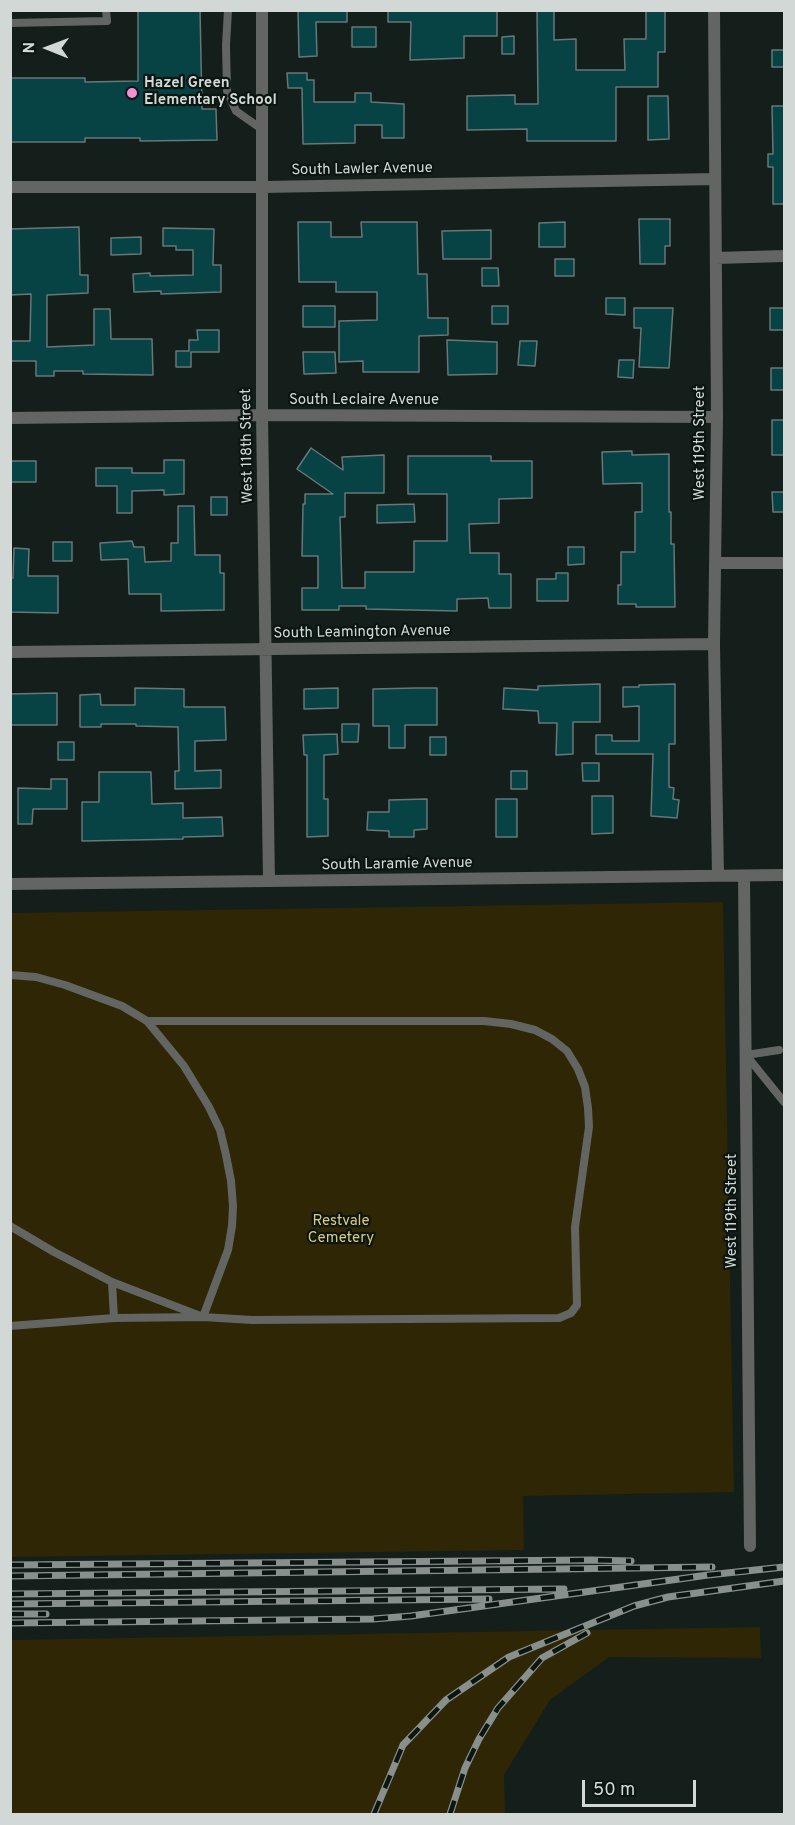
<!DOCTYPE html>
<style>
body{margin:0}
#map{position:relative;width:795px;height:1825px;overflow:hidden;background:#141e1a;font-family:Overpass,sans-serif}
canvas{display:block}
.frame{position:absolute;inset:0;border:12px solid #d1d8d5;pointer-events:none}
.north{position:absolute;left:18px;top:18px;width:60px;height:60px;-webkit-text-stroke:4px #0b1511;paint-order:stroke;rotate:271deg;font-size:16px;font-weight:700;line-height:24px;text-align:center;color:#d1d8d5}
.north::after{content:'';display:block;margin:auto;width:21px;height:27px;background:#d1d8d5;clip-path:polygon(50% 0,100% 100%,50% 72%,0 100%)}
.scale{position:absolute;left:582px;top:1780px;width:114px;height:27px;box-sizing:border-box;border:3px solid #d1d8d5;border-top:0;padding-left:8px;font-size:18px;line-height:21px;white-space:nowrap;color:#d1d8d5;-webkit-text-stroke:4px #0b1511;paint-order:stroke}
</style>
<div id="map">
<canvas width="795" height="1825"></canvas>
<div class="frame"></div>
<div class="north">N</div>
<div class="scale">50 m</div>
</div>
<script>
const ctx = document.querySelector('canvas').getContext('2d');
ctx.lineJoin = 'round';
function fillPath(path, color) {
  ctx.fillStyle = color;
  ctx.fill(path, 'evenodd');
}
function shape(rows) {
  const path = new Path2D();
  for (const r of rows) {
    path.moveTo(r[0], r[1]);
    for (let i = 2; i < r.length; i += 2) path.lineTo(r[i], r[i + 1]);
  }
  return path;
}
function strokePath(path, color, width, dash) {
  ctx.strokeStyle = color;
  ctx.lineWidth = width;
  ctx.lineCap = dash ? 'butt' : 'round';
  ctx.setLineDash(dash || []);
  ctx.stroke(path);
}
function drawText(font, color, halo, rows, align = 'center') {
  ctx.font = font + ' Overpass,sans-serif';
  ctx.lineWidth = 4.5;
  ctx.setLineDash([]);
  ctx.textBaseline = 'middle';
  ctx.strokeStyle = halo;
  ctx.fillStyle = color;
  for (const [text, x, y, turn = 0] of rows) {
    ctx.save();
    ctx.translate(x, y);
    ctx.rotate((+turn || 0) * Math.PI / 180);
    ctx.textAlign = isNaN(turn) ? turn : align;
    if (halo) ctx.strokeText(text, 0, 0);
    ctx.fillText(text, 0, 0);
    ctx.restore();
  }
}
fillPath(shape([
 [723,902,734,1492,523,1496,524,1550,11,1557,10,913],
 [760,1627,761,1658,609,1657,550,1700,504,1775,505,1814,11,1814,11,1640]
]), '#2e2605');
const building = shape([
 [138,10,200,10,202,109,216,109,217,140,140,141,140,138,85,138,85,142,10,142,10,78,85,78,85,82,138,81,138,10],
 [298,10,347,10,347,22,316,22,317,56,299,57,298,10],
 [388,10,497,10,497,36,464,36,464,58,410,60,411,22,388,22,388,10],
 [537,10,554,10,554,40,576,39,576,70,625,70,624,39,646,39,646,10,665,10,665,52,658,52,658,87,616,87,616,141,527,141,527,129,467,130,467,96,515,95,515,104,538,104,537,10],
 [352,27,376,27,376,47,352,47,352,27],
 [514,36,514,54,502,54,502,37,514,36],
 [772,50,784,50,784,67,772,67,772,50],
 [287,73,307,73,307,80,314,80,314,102,355,102,355,93,371,93,371,102,404,104,404,138,382,138,382,125,355,125,355,143,303,144,302,88,288,88,287,73],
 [648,96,668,96,669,139,648,140,648,96],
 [772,106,784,106,784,204,773,204,773,167,768,167,768,154,773,154,772,106],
 [639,219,670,219,670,246,665,246,665,264,640,264,639,219],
 [298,222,331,222,331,237,362,237,361,222,417,222,418,274,427,274,428,318,448,318,448,335,419,336,419,372,363,372,363,361,339,362,339,321,377,320,377,292,336,292,336,282,299,282,298,222],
 [565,222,565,247,539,247,539,223,565,222],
 [79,227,80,275,88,275,88,293,47,295,47,347,94,345,94,309,110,309,111,339,152,339,153,375,83,374,83,371,54,371,54,376,36,376,36,361,10,361,10,341,30,341,31,294,10,295,10,229,79,227],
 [163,228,214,229,213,265,221,265,221,292,161,294,161,291,134,292,133,274,150,273,150,276,193,275,193,250,176,250,176,246,163,246,163,228],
 [491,230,491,259,443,259,442,231,491,230],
 [141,237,141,254,111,255,111,238,141,237],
 [555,259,574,259,574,276,555,276,555,259],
 [482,268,498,268,499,286,482,286,482,268],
 [606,298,625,298,625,315,606,314,606,298],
 [303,306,335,306,335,327,303,327,303,306],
 [492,306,508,306,508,324,492,324,492,306],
 [634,308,673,308,669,368,639,367,641,328,634,328,634,308],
 [770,308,784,308,784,330,770,330,770,308],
 [197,330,219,330,219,352,191,352,191,367,176,367,176,351,189,351,189,340,198,340,197,330],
 [447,340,497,342,497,374,448,375,447,340],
 [520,341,537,341,535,366,518,365,520,341],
 [303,352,335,352,336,373,304,374,303,352],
 [619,360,634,360,633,378,618,377,619,360],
 [771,368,784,368,784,390,771,390,771,368],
 [772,420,784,420,784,455,772,455,772,420],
 [311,448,343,470,342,457,384,455,384,493,345,493,345,517,340,517,342,588,365,588,365,572,414,572,414,541,447,541,447,494,408,494,408,456,491,456,491,461,532,461,532,498,499,499,499,523,469,524,470,553,499,553,499,574,511,574,511,608,489,608,488,598,457,599,457,611,366,609,366,606,339,606,339,610,302,610,302,588,318,588,318,556,302,556,303,504,305,504,305,494,333,494,297,469,311,448],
 [632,451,632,455,669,454,669,512,671,512,671,544,674,544,675,607,636,607,636,604,618,604,618,585,621,585,621,552,635,552,635,512,642,512,642,483,603,484,602,452,632,451],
 [164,460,184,460,184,494,164,495,164,490,132,491,132,513,117,513,117,486,96,486,96,468,132,468,132,473,164,473,164,460],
 [10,461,36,461,36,482,10,482,10,461],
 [772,492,784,492,784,512,773,512,772,492],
 [211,497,227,497,227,515,211,515,211,497],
 [414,504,415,522,377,523,377,505,414,504],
 [178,506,194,506,195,555,220,555,220,573,224,573,224,610,161,611,161,594,129,594,128,559,101,560,100,543,132,541,134,547,144,547,145,562,171,561,171,543,178,543,178,506],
 [53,542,72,542,72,561,53,561,53,542],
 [568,547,584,547,584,564,568,565,568,547],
 [14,548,29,549,28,576,58,576,58,613,10,612,10,578,13,578,14,548],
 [556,573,568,573,568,601,537,601,537,579,556,579,556,573],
 [600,684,600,722,573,722,573,754,556,755,557,723,539,723,538,711,503,709,504,688,538,690,538,686,600,684],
 [675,684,675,744,669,744,669,787,674,788,673,799,679,800,677,818,651,816,653,754,596,754,596,735,612,735,612,741,639,741,639,706,623,707,623,687,639,687,639,685,675,684],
 [135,688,184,689,184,707,225,707,226,740,195,741,195,771,221,770,221,788,175,789,175,771,179,771,178,727,136,726,136,724,101,724,101,727,80,727,80,695,100,694,101,705,135,705,135,688],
 [338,688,338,708,304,709,304,689,338,688],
 [416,688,437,688,437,725,405,725,405,748,389,748,389,726,373,726,373,689,416,688],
 [57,693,57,725,10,725,10,694,57,693],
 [342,724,359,724,358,742,342,742,342,724],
 [337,734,338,754,324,755,324,799,328,799,328,836,307,837,307,755,304,755,303,735,337,734],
 [430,737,446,737,446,755,430,755,430,737],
 [58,742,74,742,74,760,58,760,58,742],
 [582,763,599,763,599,781,583,781,582,763],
 [511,771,527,771,527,789,511,789,511,771],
 [99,772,151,772,152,804,183,803,183,818,222,817,223,836,183,837,183,839,82,841,82,802,99,802,99,772],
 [51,779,67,779,67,809,33,809,32,824,18,824,18,788,51,789,51,779],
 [592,796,613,796,613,833,592,834,592,796],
 [427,799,427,829,414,830,414,837,389,837,389,831,367,830,368,812,389,812,389,800,427,799],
 [496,799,517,799,517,837,496,837,496,799]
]);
fillPath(building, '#074245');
strokePath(building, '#687778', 1.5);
strokePath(shape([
 [228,10,226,45,227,91,236,111,263,130],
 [10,23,107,21,106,10],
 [10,975,36,977,65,985,122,1006,147,1021,184,1066,209,1107,220,1130,226,1155,231,1181,233,1206,232,1226,228,1250,203,1317,112,1282,54,1252,10,1226],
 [779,1050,746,1055,784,1102],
 [114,1318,203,1317,252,1320,559,1318,571,1313,577,1305,575,1227,589,1127,588,1108,585,1087,578,1069,567,1051,552,1039,535,1030,511,1024,484,1021,147,1021],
 [10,1326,114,1318,112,1282]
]), '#626561', 8);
strokePath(shape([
 [262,10,262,415,269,881],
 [714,10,717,417,714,644,718,876],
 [10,187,263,187,715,179],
 [716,258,784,256],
 [10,418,262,415,717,417],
 [715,563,784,563],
 [10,652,714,644],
 [744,876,750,1546],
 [10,884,784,875]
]), '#626561', 12);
const rail = shape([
 [10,1565,591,1560,631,1561],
 [10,1576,712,1567],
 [10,1594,564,1589],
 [10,1604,489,1599],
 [10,1614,46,1614],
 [10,1623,373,1619,411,1616,708,1575,784,1567],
 [374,1814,403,1745,446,1700,509,1657,634,1606,668,1597,784,1581],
 [450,1814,465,1768,479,1739,498,1708,542,1658,587,1633]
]);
strokePath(rail, '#88908d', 7);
strokePath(rail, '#0b1511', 4.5, [14]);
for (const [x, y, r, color] of [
 [132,93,6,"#f491d3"]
]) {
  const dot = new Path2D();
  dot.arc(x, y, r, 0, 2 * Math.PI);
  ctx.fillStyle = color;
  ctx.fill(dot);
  strokePath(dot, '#0b1511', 2);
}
drawText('bold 15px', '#d1d8d5', '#0b1511', [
 ["Hazel Green",144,84],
 ["Elementary School",144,101]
], 'left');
drawText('15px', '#d1d8d5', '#0b1511', [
 ["South Lawler Avenue",362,170,-1],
 ["South Leclaire Avenue",364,401],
 ["West 119th Street",701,443,-90],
 ["West 118th Street",248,446,-91],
 ["South Leamington Avenue",362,633,-1],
 ["South Laramie Avenue",397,865,-1],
 ["West 119th Street",733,1211,-90]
]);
drawText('15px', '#dbc97c', '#0b1511', [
 ["Restvale",341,1222],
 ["Cemetery",341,1239]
]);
</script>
